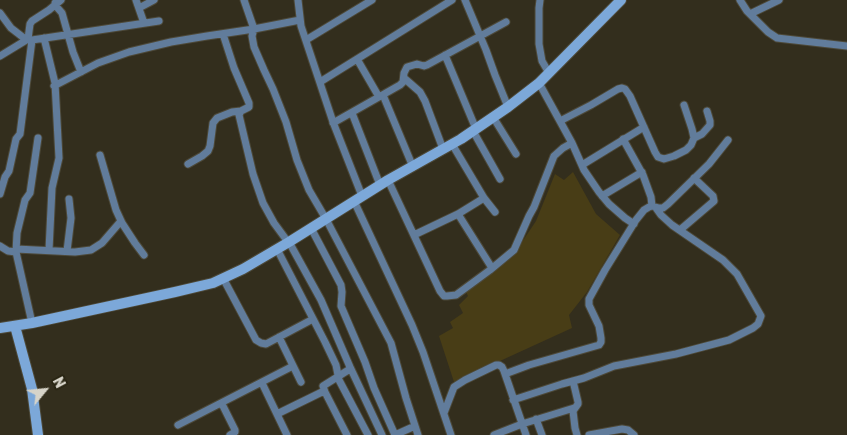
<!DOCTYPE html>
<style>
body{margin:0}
#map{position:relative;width:847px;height:435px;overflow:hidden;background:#332e1d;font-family:Rubik,sans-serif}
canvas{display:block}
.north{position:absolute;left:20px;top:365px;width:50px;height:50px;-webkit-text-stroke:4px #292513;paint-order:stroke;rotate:62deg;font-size:14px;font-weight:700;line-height:20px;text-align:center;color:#d7d4c9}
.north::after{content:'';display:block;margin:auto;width:18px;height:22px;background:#d7d4c9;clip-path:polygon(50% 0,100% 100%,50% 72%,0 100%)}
</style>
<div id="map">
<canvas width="847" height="435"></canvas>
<div class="north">N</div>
</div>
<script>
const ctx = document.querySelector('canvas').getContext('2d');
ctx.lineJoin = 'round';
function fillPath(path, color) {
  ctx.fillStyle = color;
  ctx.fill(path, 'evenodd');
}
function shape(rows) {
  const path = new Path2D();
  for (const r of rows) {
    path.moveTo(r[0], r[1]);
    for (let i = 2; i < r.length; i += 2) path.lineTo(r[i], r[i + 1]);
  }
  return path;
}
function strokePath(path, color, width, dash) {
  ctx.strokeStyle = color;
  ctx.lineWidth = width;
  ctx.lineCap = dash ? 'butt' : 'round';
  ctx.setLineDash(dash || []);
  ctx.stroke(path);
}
fillPath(shape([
 [573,172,596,214,620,235,587,292,569,315,572,328,454,382,439,336,453,328,450,322,463,313,459,305,468,296,466,292,516,251,536,221,555,174,564,180]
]), '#483d16');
const street = shape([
 [136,0,144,23],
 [244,0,254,29,252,36,254,47,264,70,273,89,286,122,297,160,309,190,326,219,391,343,406,398,418,435],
 [298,0,301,26,333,122,362,196],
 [465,0,486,50,495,75,508,107],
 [540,0,539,8,539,44,542,61,549,73],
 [740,0,747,11,768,32,777,38,847,46],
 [55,3,55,5,62,13,73,52,81,72],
 [139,8,154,0],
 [0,13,11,28,24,38,32,40,159,21],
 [750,14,779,0],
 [223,34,234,68,249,103,249,107,241,111,239,115,253,174,263,203,274,223,288,242],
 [44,38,55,83,59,158,52,188,49,250],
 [306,40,372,0],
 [445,55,476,129],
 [0,56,28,39,30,24,32,21,49,10,61,0],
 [357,59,379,97],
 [404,78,420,92,425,101,443,149],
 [320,82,452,0],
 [54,86,98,63,129,52,171,42,207,36,254,29,300,20],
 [383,95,413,167],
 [352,113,380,185],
 [493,117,516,154],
 [560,121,591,105,618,89,622,88,625,89,630,96,655,152,658,157,664,159,674,156,686,150,691,145,694,138,692,129,684,105],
 [333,123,400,85,403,82,404,73,407,67,417,64,424,66,427,65,506,22],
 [473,131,500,179],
 [694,138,702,134,710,125,710,121,707,111],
 [623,139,643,175,651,197,652,206],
 [572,143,584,170,599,192,609,204,625,218,634,224],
 [452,144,484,198,495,212],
 [100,155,116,210,122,223,135,243,144,255],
 [188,164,202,156,208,151,210,146,213,123,217,118,232,112,241,111],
 [582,165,644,127],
 [388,180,440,291,444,296,447,296,456,295,490,270,514,250,529,216,534,207,554,156,563,148,572,143,539,83],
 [0,194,5,177,9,171,16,139,20,134,32,40],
 [602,196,642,172],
 [354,201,412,325,423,352,451,435],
 [458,214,492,268],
 [311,228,341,285,342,292,341,306,365,362,374,388,395,435],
 [680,230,714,201,713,196,694,178],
 [414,235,458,214,484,198],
 [289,242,321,300,350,367,382,435],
 [0,246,8,251,16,252],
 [16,249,75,252,91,250,102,243,121,221],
 [277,249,325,342,336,365,339,380,368,435],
 [67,251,71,218,69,199],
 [223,278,256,340,261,343,266,344,313,319],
 [32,323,16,252,17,233,25,200,30,193,38,138],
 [279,337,301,382],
 [505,374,529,365,599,345,601,342,601,338,599,326,589,305,589,299,605,270,636,220,644,210,649,207,652,206,659,208,663,208,668,204,709,164,728,140],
 [573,381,578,402,578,404,573,411,575,428,577,435],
 [262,383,287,435],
 [513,400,562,384,584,378,614,366,676,354,729,340,753,328,758,324,761,316,737,274,723,260,672,225,661,215,656,208],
 [222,404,235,430,235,432,230,435],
 [444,413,454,387,465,380,496,365,499,365,502,367,504,371,526,435],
 [277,414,324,391],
 [536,419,542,435],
 [178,425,293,366],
 [347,435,325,392,323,386,350,369],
 [395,435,415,426],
 [494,435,522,424,574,408],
 [589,435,622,429,628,430,634,435]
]);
const secondary = shape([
 [15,326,32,389,38,435],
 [0,328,32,323,175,292,213,283,243,269,289,242,388,180,461,139,508,107,539,83,621,0]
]);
strokePath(street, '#4d4939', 9);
strokePath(secondary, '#4d4939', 12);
strokePath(street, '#617c9b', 7);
strokePath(secondary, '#7ca8d9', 10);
</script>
